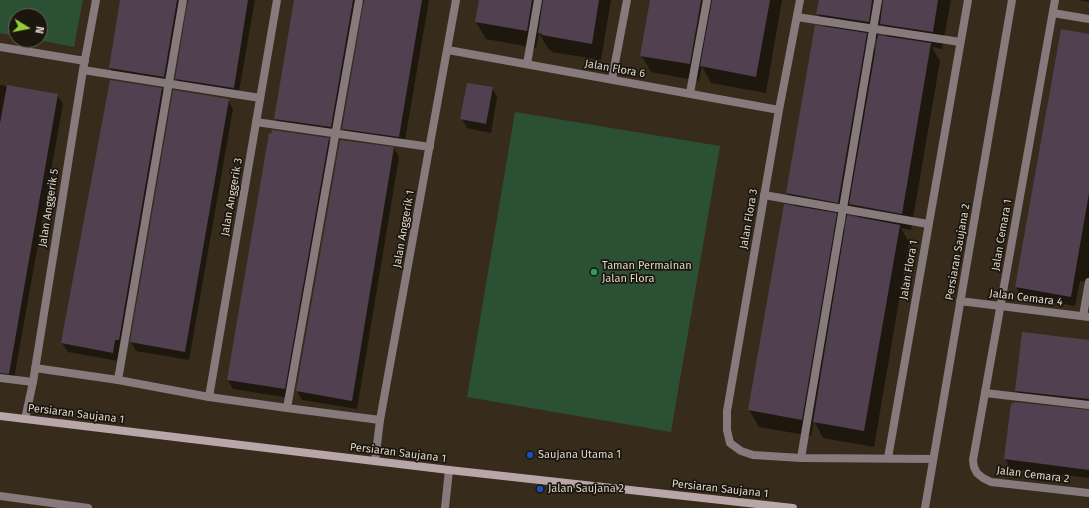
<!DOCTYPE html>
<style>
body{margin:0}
#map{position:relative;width:1089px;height:508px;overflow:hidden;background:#372c1b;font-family:"Fira Sans",sans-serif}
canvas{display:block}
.north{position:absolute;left:8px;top:8px;width:40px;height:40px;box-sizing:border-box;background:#1b160e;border:1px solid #69635a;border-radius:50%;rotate:100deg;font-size:11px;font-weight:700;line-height:16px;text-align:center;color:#ddd6cc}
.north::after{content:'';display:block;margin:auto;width:14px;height:18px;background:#97cc39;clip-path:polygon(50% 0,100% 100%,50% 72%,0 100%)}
</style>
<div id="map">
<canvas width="1089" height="508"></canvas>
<div class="north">N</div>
</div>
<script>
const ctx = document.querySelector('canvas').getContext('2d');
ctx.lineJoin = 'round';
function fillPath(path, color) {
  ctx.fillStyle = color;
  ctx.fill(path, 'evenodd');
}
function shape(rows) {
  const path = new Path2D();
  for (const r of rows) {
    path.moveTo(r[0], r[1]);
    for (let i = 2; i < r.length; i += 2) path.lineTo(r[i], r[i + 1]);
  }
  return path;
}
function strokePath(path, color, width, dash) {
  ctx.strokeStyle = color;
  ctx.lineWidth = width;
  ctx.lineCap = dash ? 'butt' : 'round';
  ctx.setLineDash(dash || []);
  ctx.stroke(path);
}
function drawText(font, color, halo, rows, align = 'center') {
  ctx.font = font + ' "Fira Sans",sans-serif';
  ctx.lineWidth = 3.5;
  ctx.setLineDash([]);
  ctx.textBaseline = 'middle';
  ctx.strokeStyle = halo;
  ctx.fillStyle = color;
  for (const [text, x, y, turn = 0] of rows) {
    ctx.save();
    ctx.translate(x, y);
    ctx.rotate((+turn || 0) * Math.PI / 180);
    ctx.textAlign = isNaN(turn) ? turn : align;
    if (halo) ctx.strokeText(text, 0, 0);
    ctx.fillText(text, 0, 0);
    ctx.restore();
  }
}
fillPath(shape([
 [0,0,83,0,74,47,38,40,40,40,40,16,16,16,16,36,0,33],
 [515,112,720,146,671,432,467,397]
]), '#2b5033');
fillPath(shape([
 [121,0,255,0,238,97,181,88,176,79,189,3,184,5,169,86,115,77,110,68],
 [295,0,429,0,404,146,348,138,343,129,365,3,360,5,336,136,280,128,275,119],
 [480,0,611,0,601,60,552,52,551,50,549,50,539,33,536,48,486,39,476,22],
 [651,0,782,0,766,93,711,83,702,66,699,81,651,72,641,55],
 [820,0,951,0,942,49,932,47,940,61,911,230,901,228,909,242,874,447,823,438,814,421,811,436,759,427,749,410,795,207,787,193,825,28,818,14],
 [881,24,888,38,878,36],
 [868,37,878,39,876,51],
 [850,204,858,218,848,216],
 [838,217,848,219,846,231],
 [1077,0,1089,0,1089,2],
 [1089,35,1089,282,1080,281,1075,306,1021,296,1016,287],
 [111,81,162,89,167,98,118,361,68,352,62,343],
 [0,85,57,95,63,104,14,379,0,377],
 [492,88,497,97,491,133,467,128,462,119],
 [228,100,233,109,189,360,136,351,131,342],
 [269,135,328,139,334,148,290,398,233,389,228,380],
 [341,141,394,148,399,157,357,409,302,400,297,391],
 [1089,341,1089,408,1022,400,1016,391],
 [1089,411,1089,478,1010,468,1005,459]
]), '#0007');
fillPath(shape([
 [120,0,177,0,164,77,109,68],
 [188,0,248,0,234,88,175,79],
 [294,0,353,0,331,127,274,119],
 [364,0,422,0,399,137,342,129],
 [479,0,532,0,527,31,475,22],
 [543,0,599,0,592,44,542,35,542,34,538,33],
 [650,0,701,0,690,64,640,56],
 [712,0,770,0,756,77,700,66],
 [819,0,872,0,869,22,816,14],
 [883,0,938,0,933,32,880,24],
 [815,25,867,33,838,203,786,193],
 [1061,29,1089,34,1089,193,1071,297,1015,287],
 [878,35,931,43,902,214,849,204],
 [110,80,162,88,119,340,115,340,113,353,61,343],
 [467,83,493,87,486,124,460,119],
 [7,85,58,94,9,374,0,373,0,123],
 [173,90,229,99,185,352,130,342],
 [272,130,329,138,285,389,227,380,269,133,271,134],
 [340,140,394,147,352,401,296,391],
 [784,204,837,213,802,420,748,410],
 [847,215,900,225,864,431,813,422],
 [1022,332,1089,340,1089,399,1015,391],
 [1014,402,1089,410,1089,470,1004,459,1011,403,1014,404]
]), '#51404f');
strokePath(shape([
 [1053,13,1089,19],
 [797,17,960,42],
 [527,64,538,0],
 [83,70,260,98],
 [690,93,707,0],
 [256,122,430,147],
 [764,195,928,224],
 [1083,316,1089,282],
 [0,378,33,382],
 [118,380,183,0],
 [985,393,1089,405],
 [209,397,287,408,380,420],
 [287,408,359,0],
 [801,458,878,0]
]), '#867a7d', 8);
strokePath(shape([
 [800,0,779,110,727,411,727,430,730,443,741,451,753,455,801,458,933,459],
 [1055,0,973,460,974,467,977,473,983,478,991,482,1089,493],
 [0,47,85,61],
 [448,50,779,110],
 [612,79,627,0],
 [960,301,1089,317],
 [35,368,118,380,209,397,277,0],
 [25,419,33,382,83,70,96,0],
 [888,458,968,0],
 [375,461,380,420,456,0],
 [0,496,88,508],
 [445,508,449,470],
 [925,508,1012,0]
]), '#867a7d', 8);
strokePath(shape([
 [0,416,449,470,793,508]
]), '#b8a6a9', 8);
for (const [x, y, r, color] of [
 [594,272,4,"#2e9e5b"],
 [530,455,4,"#1a4fb4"],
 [540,489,4,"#1a4fb4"]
]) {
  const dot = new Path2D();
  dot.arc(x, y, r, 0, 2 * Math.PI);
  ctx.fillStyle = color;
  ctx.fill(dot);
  strokePath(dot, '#1b160e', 1.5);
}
drawText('11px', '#ddd6cc', '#1b160e', [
 ["Jalan Flora 6",615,69,10],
 ["Jalan Anggerik 3",232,197,-80],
 ["Jalan Anggerik 5",49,208,-81],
 ["Jalan Flora 3",749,219,-80],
 ["Jalan Anggerik 1",404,229,-80],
 ["Jalan Cemara 1",1002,235,-80],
 ["Persiaran Saujana 2",958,252,-80],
 ["Jalan Flora 1",909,270,-80],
 ["Jalan Cemara 4",1026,298,7],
 ["Persiaran Saujana 1",76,414,7],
 ["Persiaran Saujana 1",398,453,7],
 ["Jalan Cemara 2",1033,475,7],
 ["Persiaran Saujana 1",720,489,6]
]);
drawText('11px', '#ddd6cc', '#1b160e', [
 ["Taman Permainan",602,266],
 ["Jalan Flora",602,279],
 ["Saujana Utama 1",538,455],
 ["Jalan Saujana 2",548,489]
], 'left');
</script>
